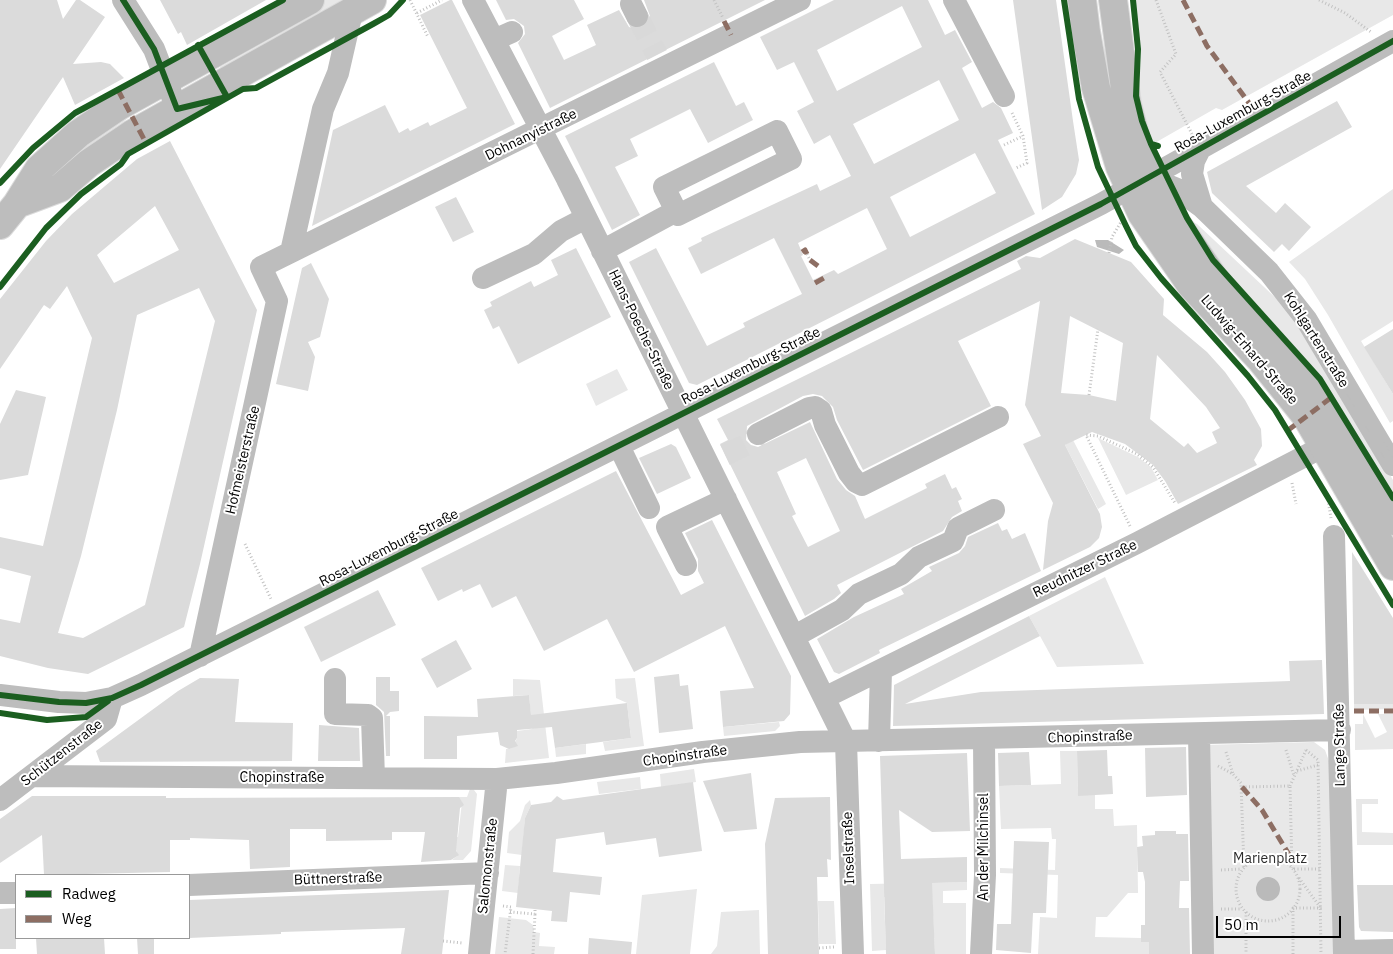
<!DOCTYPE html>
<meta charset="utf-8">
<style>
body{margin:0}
#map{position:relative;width:1393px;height:954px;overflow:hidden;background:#fff;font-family:"IBM Plex Sans",sans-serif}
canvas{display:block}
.legend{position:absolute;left:15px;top:874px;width:175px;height:65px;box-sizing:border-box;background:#fff;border:1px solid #999;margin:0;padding:6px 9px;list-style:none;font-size:15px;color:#000}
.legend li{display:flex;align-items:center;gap:10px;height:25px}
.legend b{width:25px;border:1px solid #999}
.scale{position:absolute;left:1216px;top:916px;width:125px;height:22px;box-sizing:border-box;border:2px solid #000;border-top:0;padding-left:6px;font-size:15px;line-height:18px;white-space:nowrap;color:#000;-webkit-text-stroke:4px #fff;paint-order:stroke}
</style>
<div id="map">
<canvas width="1393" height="954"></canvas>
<ul class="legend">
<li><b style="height:6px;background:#1b5e20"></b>Radweg</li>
<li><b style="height:6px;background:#8d6e63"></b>Weg</li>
</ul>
<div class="scale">50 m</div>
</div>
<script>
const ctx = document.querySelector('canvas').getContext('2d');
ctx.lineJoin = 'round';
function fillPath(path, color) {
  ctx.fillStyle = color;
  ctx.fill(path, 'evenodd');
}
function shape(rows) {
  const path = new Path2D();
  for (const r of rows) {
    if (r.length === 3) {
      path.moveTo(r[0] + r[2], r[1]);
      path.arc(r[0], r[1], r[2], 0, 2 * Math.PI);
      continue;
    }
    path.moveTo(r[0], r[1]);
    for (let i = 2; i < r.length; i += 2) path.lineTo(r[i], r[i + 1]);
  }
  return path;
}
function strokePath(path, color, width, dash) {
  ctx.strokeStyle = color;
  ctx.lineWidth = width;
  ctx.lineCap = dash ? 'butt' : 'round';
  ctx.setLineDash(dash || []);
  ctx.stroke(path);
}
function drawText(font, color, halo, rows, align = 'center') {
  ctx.font = font + ' "IBM Plex Sans",sans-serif';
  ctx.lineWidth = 4;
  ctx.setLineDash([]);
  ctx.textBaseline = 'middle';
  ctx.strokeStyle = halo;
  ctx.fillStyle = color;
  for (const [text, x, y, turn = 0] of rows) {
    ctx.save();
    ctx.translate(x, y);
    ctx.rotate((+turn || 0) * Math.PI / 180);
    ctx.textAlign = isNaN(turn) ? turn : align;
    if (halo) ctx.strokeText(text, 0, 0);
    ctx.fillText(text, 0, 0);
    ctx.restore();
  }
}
fillPath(shape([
 [325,0,343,0,331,11,223,73,220,67,279,34,298,16],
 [1135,0,1393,0,1393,15,1222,110,1216,108,1153,144,1139,95,1141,50],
 [1393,189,1393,321,1361,341,1393,394,1393,421,1390,423,1328,315,1305,279,1289,262],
 [1188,219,1197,224,1280,302,1324,361,1393,480,1393,495,1320,375,1216,260],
 [617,369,628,390,596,406,586,384],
 [1098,438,1138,457,1151,467,1158,480,1126,495],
 [1073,440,1106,504,1098,509,1065,445],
 [1105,577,1144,664,1057,667,1029,616],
 [635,678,644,746,605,751,603,742,631,738,627,703,616,698,615,679],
 [513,679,540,680,549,758,505,763,506,749,512,748,517,738,517,731,532,729,529,695,513,696],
 [1354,704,1393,704,1393,709,1354,710],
 [1363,714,1375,738,1387,732,1378,714,1393,714,1393,749,1355,750,1355,724,1363,724],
 [779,722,780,726,775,731,724,736,723,727],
 [1314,742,1325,750,1330,764,1335,954,1208,954,1204,745],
 [586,744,586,754,556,757,555,748],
 [1060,751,1077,751,1078,795,1095,795,1095,809,1113,809,1114,826,1137,825,1138,893,1128,893,1107,917,1096,917,1095,937,1141,938,1149,942,1149,954,1038,954,1040,917,1057,918,1058,875,1000,873,1000,868,1055,870,1056,839,1052,839,1051,828,1001,829,999,786,1061,784],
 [694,769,696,782,661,787,660,774],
 [640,777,641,789,599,794,597,782],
 [471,786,477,794,471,851,463,860,452,860,457,856,454,837,458,837,462,802,458,800,458,797,467,797],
 [1356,799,1378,799,1378,804,1362,804,1362,832,1393,833,1393,845,1357,845],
 [530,800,531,805,525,818,522,855,507,853,509,832,520,821,525,805],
 [505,865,520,866,518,893,502,891],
 [967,882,967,890,943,891,943,903,966,903,966,954,935,954,932,895,884,897,886,950,872,951,870,884],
 [697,889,690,954,636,954,642,895],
 [818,901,834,901,836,944,819,944],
 [759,910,760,954,711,954,717,946,721,912],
 [499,917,526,920,533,925,534,932,540,933,539,946,555,947,554,954,495,954]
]), '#e8e8e8');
fillPath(shape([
 [1095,240,1108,240,1124,250,1119,254,1097,247],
 [1268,889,12]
]), '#bababa');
fillPath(shape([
 [0,0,57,0,63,19,76,0,80,0,105,17,73,64,101,62,110,64,124,78,75,105,63,77,0,169],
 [160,0,266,0,187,45,181,32,178,34],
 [450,0,452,0,515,124,312,226,333,130,385,105,399,133,408,128,410,131,428,122,430,126,467,108,420,15],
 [496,0,574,0,584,19,552,36,564,60,596,45,587,25,619,10,629,27,636,29,643,27,650,16,644,0,765,0,550,108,518,43,525,34,524,26,514,19,506,20],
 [834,0,928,0,945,35,955,30,972,62,962,68,982,108,993,102,1001,108,1013,133,998,140,1035,214,697,385,689,383,629,262,656,248,707,346,745,327,743,323,802,294,774,238,701,274,688,248,702,241,701,238,817,184,820,191,851,176,830,135,814,144,797,111,814,102,794,62,777,70,760,37],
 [902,6,922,47,837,91,817,50],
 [939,80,959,120,874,164,853,124],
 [975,153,996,193,910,237,890,197],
 [867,208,887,249,838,274,834,270,813,280,801,256,803,255,798,243],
 [1013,0,1056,0,1073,121,1079,160,1076,174,1062,197,1042,210],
 [714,62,736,106,744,102,753,120,708,143,690,109,630,139,638,156,615,167,640,215,612,230,565,136],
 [1337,101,1352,127,1246,186,1276,213,1285,203,1311,227,1289,251,1282,244,1274,252,1212,193,1207,172],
 [170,141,257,310,200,564,184,627,88,674,48,668,0,656,0,619,20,623,31,576,0,568,0,537,43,546,92,338,67,286,50,309,44,305,0,369,0,299,46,241,72,214,137,159],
 [155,206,179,250,114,283,97,255],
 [199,288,215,321,145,605,83,638,58,633,81,556,117,410,137,315],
 [456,197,474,232,453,242,435,207],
 [1075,239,1131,262,1164,299,1163,315,1207,352,1225,372,1245,400,1261,429,1262,446,1254,460,1257,465,1178,504,1165,481,1153,465,1125,444,1092,432,1065,445,1100,514,1102,527,1099,538,1090,547,1043,570,1048,521,1053,503,1023,444,1041,436,1025,405,1040,301,958,341,991,406,863,470,837,420,833,407,822,396,813,394,803,396,747,426,746,440,751,445,758,447,810,422,837,479,846,490,855,496,865,519,927,488,925,484,945,474,952,489,956,487,962,499,958,501,962,511,952,517,943,531,837,585,841,593,834,599,805,616,720,444,728,440,717,419,1021,269,1017,261,1026,256,1040,258],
 [1070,316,1123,343,1116,401,1089,395,1061,393],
 [1157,355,1206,407,1220,428,1212,432,1217,443,1197,453,1188,443,1184,447,1150,419],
 [806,458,840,531,808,547,792,516,796,514,777,472],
 [576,248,611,317,518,364,499,326,493,329,484,310,492,306,490,302,531,281,534,287,558,275,551,260],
 [311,263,329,299,320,337,308,342,315,357,308,391,276,384,302,268],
 [1393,329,1393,394,1364,347],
 [16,390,46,397,28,475,0,480,0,424],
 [671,444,676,447,691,478,657,494,639,458],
 [616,471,681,595,704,583,698,571,698,559,685,533,712,520,791,676,790,714,784,721,723,727,720,691,754,688,725,626,634,672,607,619,544,651,516,596,492,608,480,584,463,592,462,589,438,601,421,568],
 [998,523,1002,531,1007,529,1012,539,1025,533,1041,571,879,650,880,653,839,674,834,672,817,639,854,617,904,594,901,589,932,571,929,567,959,553,965,546,968,537],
 [1352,552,1393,618,1393,704,1354,704],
 [378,590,396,625,321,662,304,627],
 [1029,616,1040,636,905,704,981,692,1290,681,1289,661,1322,660,1324,714,893,726,894,685],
 [456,640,472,669,437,688,421,659],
 [679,674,680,686,688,685,693,729,659,733,654,677],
 [376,677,390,677,390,691,399,691,399,711,390,712,386,716,390,716,390,756,386,756,384,712,376,705],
 [200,678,239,679,235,722,293,723,292,761,100,762,96,751,178,691],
 [529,695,531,715,627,703,631,738,555,748,552,727,517,730,517,738,515,741,518,746,509,749,500,745,498,732,457,736,457,759,424,759,424,716,478,717,477,699],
 [319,725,359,728,360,761,318,761],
 [1186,747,1187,795,1146,797,1145,748],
 [1107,750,1108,776,1112,776,1113,794,1078,796,1077,751],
 [1029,752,1031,785,999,786,998,753],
 [967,753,970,831,932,832,899,810,901,859,967,857,967,882,932,883,935,954,886,954,880,756],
 [751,773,757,829,724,832,703,781],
 [693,782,702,851,659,857,656,838,606,845,604,832,556,839,553,872,602,877,600,895,570,892,567,922,551,921,552,911,516,907,525,818,531,805,551,802,557,796,563,800],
 [32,796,166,796,166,798,459,797,464,805,460,808,456,851,459,855,451,860,421,862,425,832,392,832,392,840,326,841,326,829,290,829,290,867,250,869,249,840,190,838,190,840,170,840,170,872,44,875,42,835,0,863,0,819],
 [830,797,831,860,827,859,828,877,817,877,819,954,768,954,765,844,775,798],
 [1155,831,1176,831,1176,834,1188,834,1189,881,1180,881,1179,908,1189,908,1190,954,1149,954,1149,942,1141,942,1141,925,1145,925,1145,882,1143,872,1138,872,1137,847,1143,846,1142,836,1155,835],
 [1014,841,1049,842,1046,913,1033,913,1031,953,996,950,997,924,1011,924],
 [1357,885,1393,885,1393,932,1361,931,1359,927],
 [449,890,442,954,401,954,405,928,281,932,281,934,189,938,189,900],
 [16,908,16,949,0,949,0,909],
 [36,938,104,938,105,954,37,954],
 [137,938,154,938,154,954,138,954],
 [589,938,632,942,631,954,588,954]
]), '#dbdbdb');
strokePath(shape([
 [637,16,657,55],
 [725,455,752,442,758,434]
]), '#d9d9d9', 22, [22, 11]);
const major = shape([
 [1082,0,1086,32,1096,88,1120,167,1142,214,1191,285,1261,360,1306,416,1393,566],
 [1113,0,1127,104,1137,143,1166,208,1218,284,1317,397,1393,521],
 [17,204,60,188,89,163,132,134,372,0],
 [0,225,17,204,39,169,78,134,119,106,310,0]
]);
strokePath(major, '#dbdbdb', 30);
strokePath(shape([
 [410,0,428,37],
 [714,0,723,18],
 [1156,0,1176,54,1160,72,1192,134],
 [1319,0,1345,13,1371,32],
 [417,13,442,0],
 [1012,113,1023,136,1027,163,1016,168],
 [1004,145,1023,136],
 [1109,253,1112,237,1121,222],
 [807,254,810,260],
 [1089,395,1098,329],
 [1292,483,1296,504],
 [1328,500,1331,518],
 [1130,526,1086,435,1098,436,1137,454,1153,467,1175,503],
 [245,544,271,599],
 [1286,750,1294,776],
 [1306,750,1318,760,1321,954],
 [1226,752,1233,774],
 [1218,766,1233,774,1241,783,1244,868],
 [1297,771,1318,765],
 [1290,786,1306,750],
 [1242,787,1290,786,1292,868],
 [1268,889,32],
 [1294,869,1320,869],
 [1221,870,1242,869],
 [1299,878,1320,907],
 [503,906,511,907,505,954],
 [1221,909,1242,909],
 [510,912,535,914,535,909],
 [1246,912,1246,954],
 [443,941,462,943],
 [819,948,834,947],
 [533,954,535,914],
 [1293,954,1293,908,1322,908]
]), '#c2c2c2', 3, [1, 2.5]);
strokePath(shape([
 [123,0,154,49,177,109],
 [473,0,567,179,846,742,853,954],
 [954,0,1004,96],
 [631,4,637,16],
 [494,40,512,32],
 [777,131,791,159,678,215,664,187,777,131],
 [1199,151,1194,161,1192,174,1202,207],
 [1150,178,1177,189,1202,207,1269,272,1306,319,1393,465],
 [602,251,676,211],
 [291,252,323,109,338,73,352,12],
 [483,278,534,254,561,231,586,218],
 [758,434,809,408,815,407,821,411,825,425,849,473,856,482,862,485,998,417],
 [619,446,649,508],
 [1334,536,1344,954],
 [686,565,667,527,726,499],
 [795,636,842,610,859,594,901,574,919,557,953,541,958,528,994,510],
 [200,656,277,301,261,267,800,0],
 [335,679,335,714,368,715,372,718,374,778],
 [0,695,59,702,86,703,112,698,141,685,1101,204,1393,41],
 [826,697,1137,543,1338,439],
 [1199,734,1203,954],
 [879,741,881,671],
 [32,776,497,779,556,773,703,752,800,742,1340,730],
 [0,800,106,719,112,698],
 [189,885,488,873],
 [0,893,16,893],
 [1344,951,1393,950],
 [479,954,497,779],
 [981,954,985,875,984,739]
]), '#bdbdbd', 22);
strokePath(major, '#bdbdbd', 28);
strokePath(shape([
 [1141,187,1166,189,1183,196,1205,211,1221,226],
 [1122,200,1151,196,1165,198,1183,205,1225,239,1266,280,1287,302,1319,346,1393,473],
 [1287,291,1310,321],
 [1383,440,1393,458],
 [0,690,66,698,95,697,140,682,171,667],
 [0,700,66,708,87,708,112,702,144,689,1103,207,1393,45]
]), '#bdbdbd', 1);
strokePath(shape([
 [1183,0,1207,46,1249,103],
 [724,21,731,35],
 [118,90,146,143],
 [802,252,805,250,807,254],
 [810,260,818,266],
 [815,283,824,278],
 [1287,431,1332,397],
 [1354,711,1393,711],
 [1242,787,1262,810,1291,858]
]), '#8d6e63', 5, [10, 5]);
strokePath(shape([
 [123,0,154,49,177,109,227,97,198,45],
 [1064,0,1079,99,1098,167,1126,226,1136,246,1161,278,1248,376,1275,410,1393,605],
 [1133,0,1138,49,1136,96,1142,121,1151,144,1158,146],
 [1151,144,1187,218,1213,260,1320,379,1393,498],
 [0,183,33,148,75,113,283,0],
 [0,287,46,228,81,194,121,164,128,154,243,89,256,88,373,24,389,15,403,0],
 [0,695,59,702,86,703,112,698,141,685,1101,204,1393,41],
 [0,713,47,720,86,717,108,701]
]), '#1b5e20', 6);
drawText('14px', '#000', '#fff', [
 ["Rosa-Luxemburg-Straße",1243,112,-29],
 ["Dohnanyistraße",531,135,-26],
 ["Hans-Poeche-Straße",641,330,64],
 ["Kohlgartenstraße",1316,340,58],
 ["Ludwig-Erhard-Straße",1249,350,49],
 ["Rosa-Luxemburg-Straße",751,366,-27],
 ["Hofmeisterstraße",243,460,-77],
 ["Rosa-Luxemburg-Straße",389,548,-27],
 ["Reudnitzer Straße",1085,569,-26],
 ["Chopinstraße",1090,737,-2],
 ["Lange Straße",1340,745,-91],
 ["Schützenstraße",62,753,-38],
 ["Chopinstraße",685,756,-8],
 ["Chopinstraße",282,778],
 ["An der Milchinsel",984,847,-90],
 ["Inselstraße",849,848,-92],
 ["Salomonstraße",488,866,-84],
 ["Büttnerstraße",338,879,-2]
]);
drawText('14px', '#2c2c2c', '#fff', [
 ["Marienplatz",1270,859]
]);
</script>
